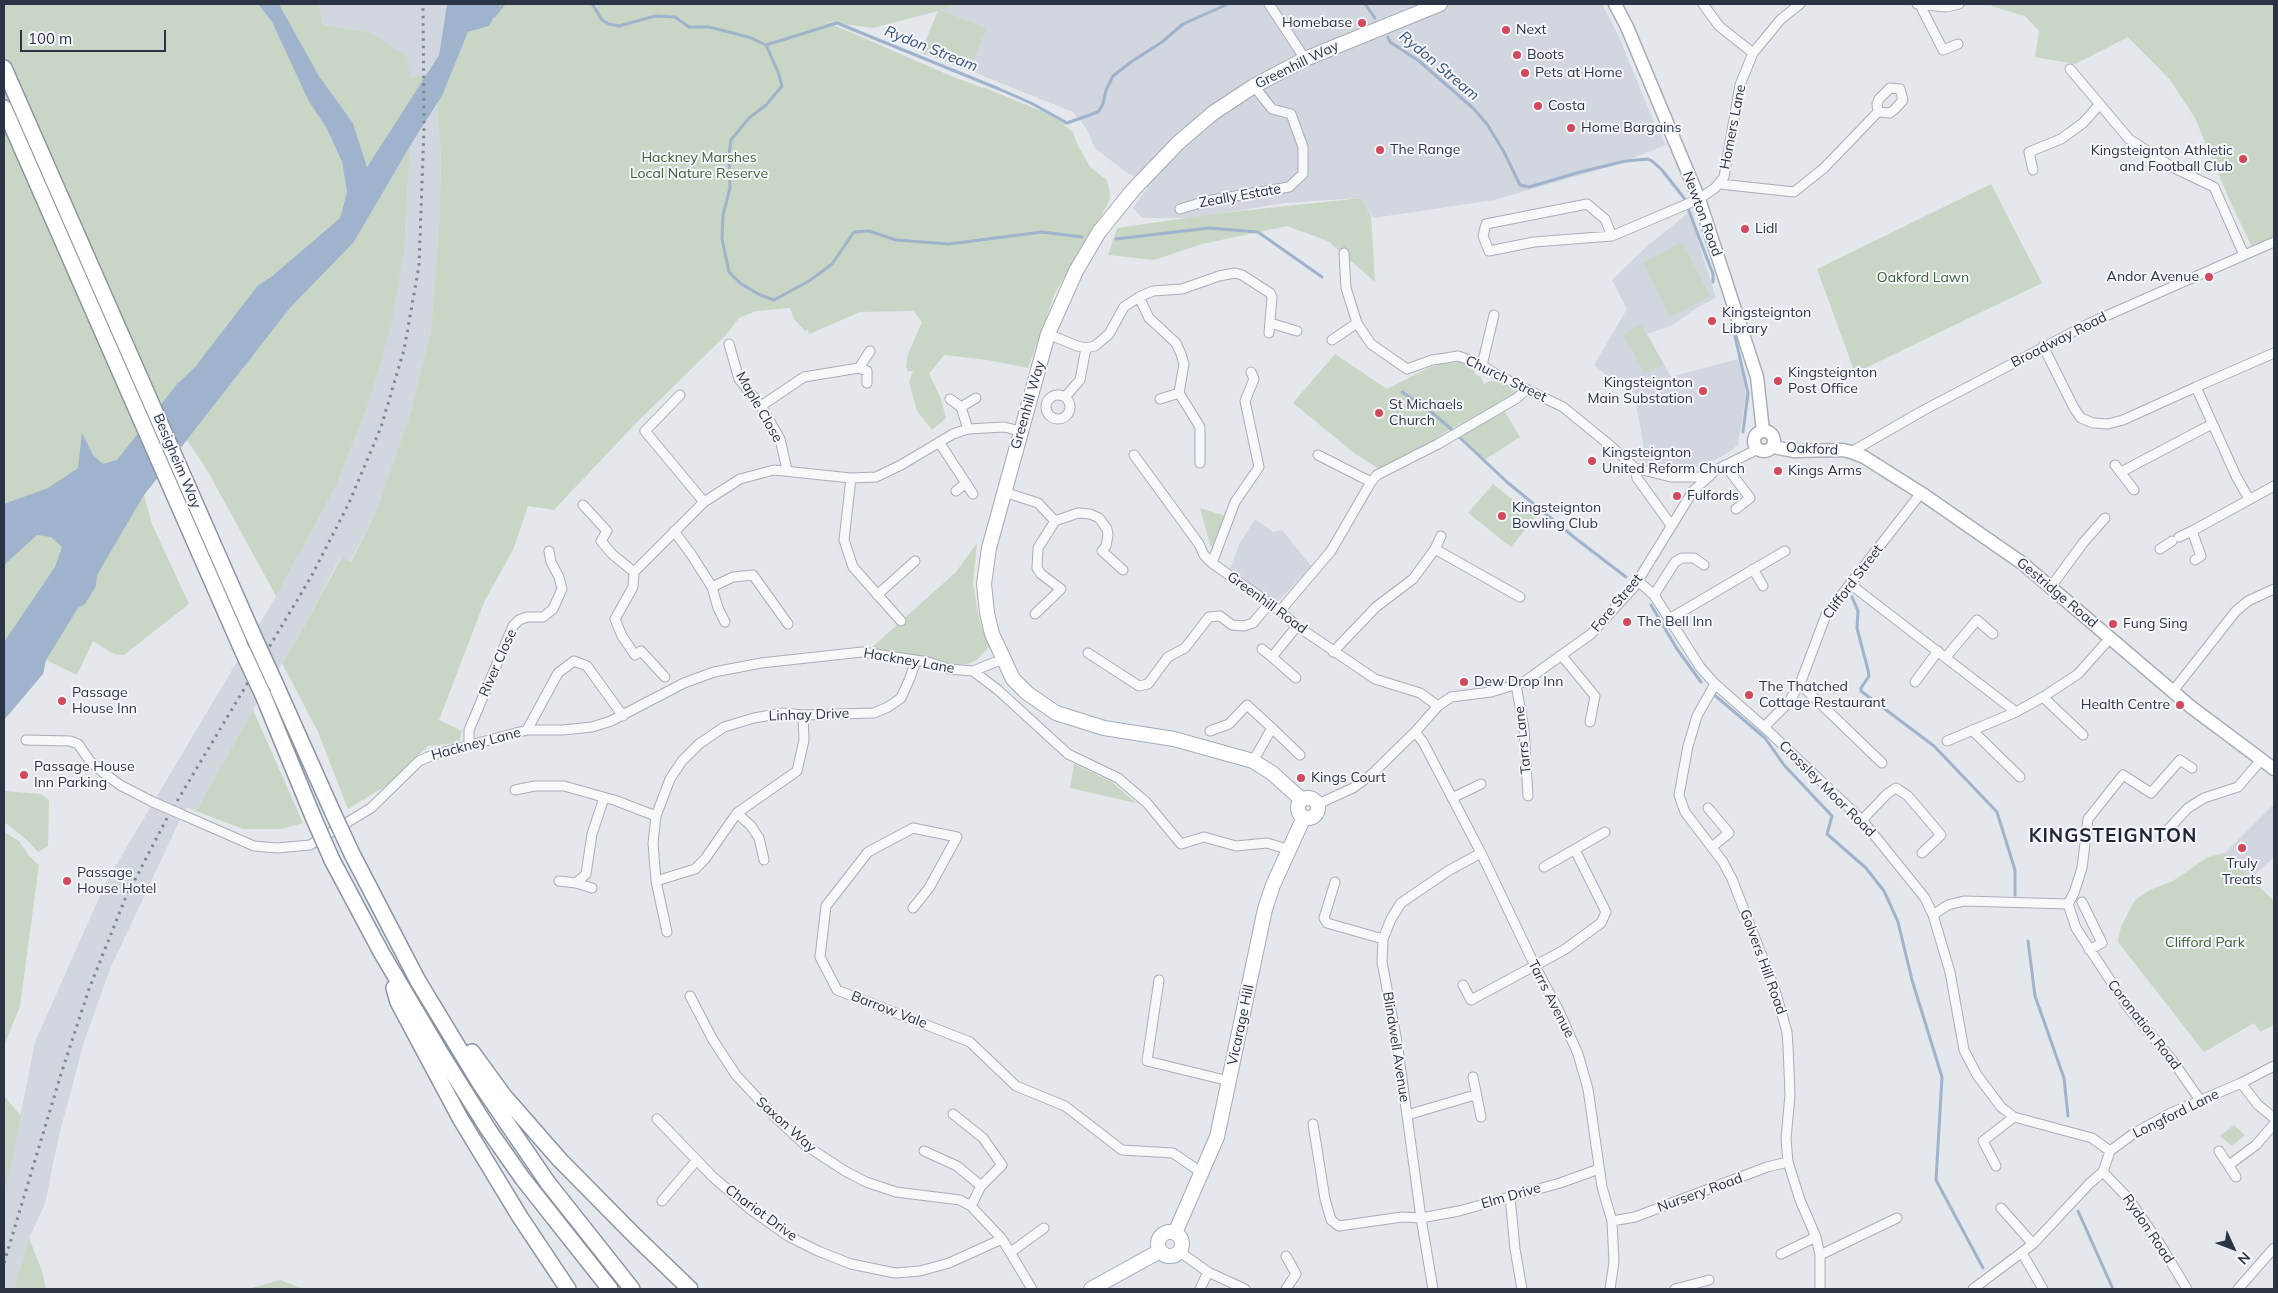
<!DOCTYPE html>
<style>
body{margin:0}
#map{position:relative;width:2278px;height:1293px;overflow:hidden;background:#e4e7ec;font-family:Mulish,sans-serif}
canvas{display:block}
.frame{position:absolute;inset:0;border:5px solid #2b3445;pointer-events:none}
.north{position:absolute;left:2208px;top:1223px;width:50px;height:50px;-webkit-text-stroke:4px #f4f6f9;paint-order:stroke;rotate:133deg;font-size:14px;font-weight:700;line-height:20px;text-align:center;color:#2b3445}
.north::after{content:'';display:block;margin:auto;width:18px;height:22px;background:#2b3445;clip-path:polygon(50% 0,100% 100%,50% 72%,0 100%)}
.scale{position:absolute;left:20px;top:30px;width:146px;height:22px;box-sizing:border-box;border:2px solid #2b3445;border-top:0;padding-left:6px;font-size:15px;line-height:18px;white-space:nowrap;color:#2b3445;-webkit-text-stroke:4px #f4f6f9;paint-order:stroke}
</style>
<div id="map">
<canvas width="2278" height="1293"></canvas>
<div class="frame"></div>
<div class="north">N</div>
<div class="scale">100 m</div>
</div>
<script>
const ctx = document.querySelector('canvas').getContext('2d');
ctx.lineJoin = 'round';
function fillPath(path, color) {
  ctx.fillStyle = color;
  ctx.fill(path, 'evenodd');
}
function shape(rows) {
  const path = new Path2D();
  for (const r of rows) {
    if (r.length === 3) {
      path.moveTo(r[0] + r[2], r[1]);
      path.arc(r[0], r[1], r[2], 0, 2 * Math.PI);
      continue;
    }
    path.moveTo(r[0], r[1]);
    for (let i = 2; i < r.length; i += 2) path.lineTo(r[i], r[i + 1]);
  }
  return path;
}
function strokePath(path, color, width, dash) {
  ctx.strokeStyle = color;
  ctx.lineWidth = width;
  ctx.lineCap = dash ? 'butt' : 'round';
  ctx.setLineDash(dash || []);
  ctx.stroke(path);
}
function drawText(font, color, halo, rows, align = 'center') {
  ctx.font = font + ' Mulish,sans-serif';
  ctx.lineWidth = 4;
  ctx.setLineDash([]);
  ctx.textBaseline = 'middle';
  ctx.strokeStyle = halo;
  ctx.fillStyle = color;
  for (const [text, x, y, turn = 0] of rows) {
    ctx.save();
    ctx.translate(x, y);
    ctx.rotate((+turn || 0) * Math.PI / 180);
    ctx.textAlign = isNaN(turn) ? turn : align;
    if (halo) ctx.strokeText(text, 0, 0);
    ctx.fillText(text, 0, 0);
    ctx.restore();
  }
}
fillPath(shape([
 [319,4,447,4,439,55,427,74,410,79,368,32,323,25],
 [959,4,1602,4,1619,37,1656,127,1666,145,1615,165,1494,200,1374,218,1361,198,1284,203,1193,218,1142,218,1133,208,1148,188,1137,177,1127,173,1095,148,1086,128,1073,112,946,61,920,53,938,11],
 [437,105,441,161,439,227,431,331,411,411,378,507,350,562,340,558,305,625,253,710,196,811,186,807,110,969,84,1042,58,1139,45,1204,29,1238,14,1289,4,1289,4,1198,35,1042,106,882,276,596,335,488,368,405,391,321,404,252,410,146],
 [1692,210,1700,247,1716,298,1696,308,1673,325,1647,334,1671,377,1741,358,1746,395,1738,445,1726,454,1709,463,1689,468,1669,469,1653,466,1634,458,1644,447,1635,399,1594,365,1627,309,1612,280,1647,246],
 [1255,519,1273,532,1282,530,1311,566,1278,602,1228,573,1240,543],
 [2272,806,2274,807,2274,857,2251,878,2225,853]
]), '#d2d6de');
fillPath(shape([
 [4,4,258,4,272,22,308,100,327,129,342,162,347,192,340,218,271,277,258,285,195,367,177,384,149,419,170,462,144,495,152,524,189,604,124,655,114,654,93,641,77,675,46,660,43,674,4,720],
 [279,4,319,4,323,25,368,32,406,55,410,78,427,74,367,167,353,123,319,76],
 [501,4,959,4,941,10,986,29,969,71,922,52,938,11,873,28,827,22,951,76,983,88,983,87,1065,121,1065,126,1073,132,1078,146,1091,168,1107,180,1110,194,1109,202,1055,293,1028,368,988,360,944,355,929,374,940,396,946,418,932,430,917,411,909,382,913,371,908,371,906,366,908,354,922,322,913,311,860,312,809,334,808,330,805,331,794,319,790,308,756,311,739,318,725,336,637,422,554,510,528,506,513,550,485,600,439,720,462,731,459,743,428,746,389,784,348,809,318,732,282,663,305,625,341,558,351,562,378,507,411,411,431,331,439,227,441,161,437,105,468,32,489,26],
 [1993,4,2274,4,2274,238,2252,247,2229,199,2195,118,2170,80,2128,37,2075,64,2035,57,2039,31,2025,16,1991,6],
 [410,146,404,252,391,324,368,405,335,488,276,596,207,470,187,440,290,308,354,242],
 [1991,184,2042,283,1855,373,1817,269],
 [1361,198,1371,215,1375,282,1328,241,1287,226,1202,244,1154,260,1108,255,1117,228,1222,213],
 [1682,242,1710,296,1670,317,1643,263],
 [1641,324,1663,364,1645,374,1623,334],
 [1335,354,1387,389,1426,369,1440,364,1460,362,1478,367,1475,368,1474,374,1481,377,1484,384,1490,381,1500,382,1515,391,1511,398,1447,431,1425,447,1379,469,1354,453,1293,403],
 [1504,410,1520,437,1484,460,1459,435],
 [1493,484,1535,518,1511,547,1468,513],
 [1200,508,1226,516,1213,548,1210,545],
 [977,543,973,584,979,619,989,647,977,660,967,664,952,664,936,659,870,649,956,572],
 [253,710,303,823,281,829,243,829,196,811],
 [1074,764,1112,782,1136,803,1070,788],
 [4,791,41,794,49,800,48,846,38,852,25,838,4,822],
 [4,832,19,841,29,856,39,865,20,1006,4,1046],
 [2225,853,2274,901,2274,1025,2260,1032,2254,1023,2204,1052,2118,942,2121,926,2135,900,2152,889,2173,881,2208,857],
 [4,1096,21,1116,4,1198],
 [2234,1125,2245,1135,2232,1146,2220,1136],
 [29,1238,42,1271,46,1289,14,1289],
 [280,1280,304,1289,248,1289,270,1283]
]), '#c9d6c5');
fillPath(shape([
 [258,4,279,4,319,76,353,123,367,167,439,55,447,4,501,4,489,26,468,32,442,96,410,146,354,242,290,308,144,495,97,575,96,586,85,604,78,608,46,660,43,674,4,720,4,642,55,567,62,547,51,537,37,535,4,565,4,504,48,488,78,468,82,433,93,455,103,464,117,460,177,384,195,367,258,285,271,277,340,218,347,192,342,162,327,129,308,100,272,22]
]), '#9fb4cc');
strokePath(shape([
 [592,4,602,20,609,24,619,26,655,16,675,17,689,27,709,27,733,33,751,38,766,45,837,23,999,89,1031,103,1067,123,1098,112,1103,104,1106,90,1113,76,1131,62,1162,42,1183,24,1228,4],
 [1365,4,1375,18],
 [490,17,494,16,504,4],
 [1388,37,1390,42,1419,61,1474,109,1487,124,1504,152,1520,185,1529,187,1580,172,1626,161,1648,159,1652,161,1662,170,1684,198,1713,274,1713,282],
 [766,45,778,72,782,86,766,105,749,118,731,140,729,154,730,188,723,215,722,239,729,272,740,283,760,295,774,300,809,281,832,264,854,232,869,231,896,240,949,244,1042,232,1082,237],
 [1116,239,1209,228,1258,232,1322,277],
 [1734,332,1748,393,1743,432],
 [1402,392,1429,410,1451,429],
 [1458,436,1507,482,1575,538,1626,577],
 [1852,597,1858,611,1857,628,1868,670,1869,676,1861,688,1861,691,1934,746,1997,812,2015,870,2015,895],
 [1651,605,1677,649,1701,682],
 [1712,693,1765,738,1784,765,1832,816,1827,834,1866,868,1884,891,1890,904,1898,922,1912,980,1942,1077,1936,1180,1983,1268],
 [2028,941,2035,996,2064,1078,2068,1116],
 [2078,1211,2113,1289]
]), '#9fb4cc', 3);
const minor = shape([
 [1269,4,1305,59],
 [1703,4,1719,26,1753,53],
 [1917,4,1946,7,1959,4],
 [1920,5,1943,50,1958,44],
 [2070,69,2129,139,2174,168,2214,187,2244,255],
 [2033,170,2029,152,2061,139,2083,123,2099,105],
 [1720,184,1794,192,1824,168,1878,112,1877,104,1879,99,1890,88,1900,89,1903,100,1895,109,1890,113,1878,112],
 [1180,209,1206,201,1289,187,1303,174,1303,147,1291,114,1272,109,1254,86],
 [1612,236,1605,219,1587,204,1486,224,1483,236,1489,251,1534,242,1612,236,1699,199,1715,188,1724,177,1740,85,1753,53,1781,19,1800,4],
 [1344,253,1346,288,1357,323,1371,344,1407,369,1432,360,1446,358,1458,356,1470,360,1482,365,1497,375,1563,407,1612,447,1635,468,1671,477,1707,477],
 [1139,297,1149,318,1176,343,1181,354,1184,364,1179,393,1200,427,1200,463],
 [1270,323,1297,331],
 [1048,334,1077,346,1086,348,1095,346,1109,334,1124,307,1139,297,1153,291,1182,289,1219,276,1235,273,1242,275,1270,293,1272,297,1269,333],
 [1332,340,1357,323],
 [729,344,739,379,761,406,780,439,787,470],
 [2043,346,2074,408,2081,418,2093,423,2108,424,2123,420,2196,387,2236,476,2249,499],
 [1482,365,1494,315],
 [859,368,867,371,867,383],
 [2196,387,2274,353],
 [1058,407,12],
 [680,395,645,431,704,502],
 [1065,397,1080,380,1086,348],
 [950,399,961,407],
 [1160,399,1179,393],
 [761,406,804,377,859,368,870,351],
 [968,429,961,407,976,398],
 [939,442,973,494],
 [1851,452,1924,410,2090,323,2274,242],
 [1134,455,1199,544,1204,555,1212,563,1280,611,1297,626,1375,679,1420,693,1438,706],
 [1318,455,1371,482],
 [1725,465,1750,498,1736,509],
 [2115,465,2134,490],
 [1635,468,1637,478,1671,525],
 [2121,472,2212,424],
 [851,478,844,540,853,567,901,621],
 [956,491,966,483],
 [1004,492,1038,503,1055,521],
 [583,505,607,531,601,541,612,554,634,572],
 [674,531,691,554,712,587],
 [2179,537,2192,531],
 [1435,549,1520,597],
 [2160,549,2172,541],
 [2195,560,2201,556,2192,531,2274,486],
 [1212,563,1235,502,1259,467,1245,401,1254,379,1251,372],
 [1753,569,1763,586],
 [634,572,704,502,740,479,774,470,851,478,876,477,901,465,953,434,968,429,1004,427,1020,431],
 [634,572,633,587,615,619,622,636,635,655,641,651,665,677],
 [1638,581,1654,595,1700,667,1715,684,1764,727,1862,820,1925,898,1933,915,1950,972,1964,1050,1977,1075,2001,1107,2014,1117,2092,1138,2110,1151],
 [1850,584,2016,712],
 [2050,588,2083,543,2105,518],
 [877,595,915,561],
 [1654,595,1675,562,1682,558,1694,558,1704,565],
 [1280,611,1331,551,1371,482,1377,475,1438,444,1517,398,1527,389],
 [1035,614,1061,589,1041,574,1037,568,1038,548,1055,521,1078,513,1090,514,1099,518,1107,529,1108,535,1106,546,1102,551,1123,570],
 [1669,619,1785,551],
 [725,622,718,608,712,587,733,577,753,575,788,624],
 [1262,649,1272,657,1297,626],
 [1333,652,1376,607,1413,579,1435,549,1441,536],
 [1088,653,1139,686,1148,684,1168,657,1185,648,1209,617,1220,616,1232,625,1244,626,1253,623,1269,604],
 [1562,656,1595,696,1590,722],
 [1272,657,1296,678],
 [1946,657,1977,620,1993,634],
 [973,671,998,690,1068,754,1118,778,1147,803,1181,844,1204,837,1236,846,1267,843,1290,850],
 [1915,682,1938,651],
 [1715,684,1697,716,1688,746,1679,795,1685,812,1723,862,1732,879,1774,987,1787,1032,1788,1046,1790,1095,1786,1139,1788,1162,1800,1200,1816,1237,1820,1255,1820,1289],
 [1800,684,1882,763],
 [1516,685,1524,729,1528,796],
 [2173,691,2236,611,2248,601,2274,589],
 [2043,697,2083,735],
 [1764,727,1788,703,1800,684,1826,615,1921,493],
 [1272,728,1300,755],
 [527,730,558,673,574,661,587,666,623,716],
 [1972,730,2020,777],
 [1210,731,1229,724,1247,705,1272,728,1253,761],
 [1415,732,1423,742,1481,853,1535,966,1559,1011,1578,1054,1588,1089,1602,1187,1612,1221,1614,1262,1610,1289],
 [26,740,70,741,78,744,90,761,104,773,120,785,153,802],
 [1947,741,2016,712,2043,697,2078,674,2111,637],
 [469,745,469,730,513,626,519,620,527,617,543,617,553,609,562,589,559,577,551,562,549,551],
 [515,790,535,786,564,786,614,800,656,816],
 [1452,798,1481,784],
 [1318,804,1353,788,1372,774,1415,732,1438,706,1451,697,1491,692,1524,682,1591,634,1634,587,1693,491,1716,470,1758,449],
 [1708,808,1729,833,1712,847],
 [737,813,751,826,759,838,764,860],
 [183,815,254,846,277,848,310,845,371,808,419,761,433,755,527,730,563,730,592,727,611,721,684,683,714,672,761,663,862,652,928,662,949,669,973,671,1003,659],
 [1862,820,1887,794,1896,788,1908,796,1941,835,1922,853],
 [2162,836,2188,808,2204,798,2238,787,2261,760],
 [1544,867,1605,832],
 [559,881,576,883,586,874,592,834,604,798],
 [656,881,695,869,705,859,737,813,797,771,804,740,803,715],
 [1335,882,1324,918,1327,923,1383,939],
 [576,883,592,888],
 [2082,902,2102,943,2089,950],
 [2068,904,2074,893,2082,868,2088,819,2123,775,2151,793,2180,760,2192,768],
 [913,908,929,888,957,837,913,828,868,852,826,906,820,957,837,990,970,1042,1016,1086,1065,1106,1122,1150,1173,1153,1202,1173],
 [1933,915,1948,905,1964,901,2068,904,2076,928,2127,1006,2172,1060,2200,1100],
 [667,932,656,881,653,843,656,816,670,779,682,761,699,744,724,727,754,718,783,713,803,715,874,713,888,707,901,698,910,678,916,660],
 [1159,980,1147,1061,1229,1081],
 [1463,985,1471,1000,1564,950,1601,923,1606,912,1575,850],
 [690,996,713,1040,736,1075,774,1116,805,1145,845,1171,866,1182,896,1192,960,1200,971,1206,1002,1239,1032,1289],
 [1473,1077,1481,1117],
 [2241,1083,2258,1105,2274,1118],
 [953,1114,983,1138,1002,1165,981,1186,971,1206],
 [1407,1115,1475,1095],
 [657,1119,713,1177,750,1209,788,1236,818,1251,851,1264,895,1273,920,1271,949,1263,1002,1239],
 [1313,1124,1325,1199,1331,1220,1339,1226,1402,1217,1421,1218,1459,1211,1560,1183,1599,1169],
 [924,1151,957,1166,981,1186],
 [2219,1151,2236,1177],
 [2229,1165,2256,1145,2274,1124],
 [1996,1166,1983,1141,2014,1117],
 [2103,1172,2128,1198,2160,1244,2187,1289],
 [1510,1196,1515,1249,1522,1289],
 [662,1201,696,1161],
 [2001,1208,2033,1244],
 [1612,1221,1635,1217,1767,1167,1788,1162],
 [1011,1252,1044,1228],
 [1180,1252,1208,1272,1245,1289],
 [2022,1253,2043,1289],
 [1781,1254,1816,1237],
 [1820,1255,1897,1218],
 [1200,1289,1208,1272],
 [1286,1289,1296,1274,1286,1256],
 [1433,1289,1421,1218,1397,1042,1382,962,1383,939,1391,919,1401,903,1448,871,1481,853],
 [1675,1289,1709,1280],
 [1973,1289,2033,1244,2090,1183,2103,1172,2110,1151,2133,1134,2169,1114,2241,1083,2274,1066],
 [2238,1289,2274,1248]
]);
const secondary = shape([
 [1615,4,1627,27,1699,199,1757,377,1763,431],
 [1764,441,10],
 [1773,447,1794,451,1843,450,1851,452,1864,457,1921,493,2022,563,2191,707,2274,769]
]);
const primary = shape([
 [1308,808,10],
 [1302,800,1272,773,1253,761,1174,739,1104,728,1056,713,1027,693,1013,679,992,634,987,613,984,584,989,548,1048,334,1076,271,1099,232,1133,190,1178,143,1213,113,1254,86,1305,59,1440,4],
 [1170,1244,12],
 [1175,1233,1217,1137,1265,909,1273,885,1304,817],
 [1091,1289,1160,1251]
]);
const trunk = shape([
 [4,68,254,637],
 [4,108,243,652],
 [275,683,333,813],
 [263,695,314,819],
 [352,854,418,981,481,1085,548,1183,632,1289],
 [332,860,381,952,443,1057,488,1129,523,1179,610,1289],
 [394,988,398,1002,460,1118,520,1217,568,1289],
 [472,1052,504,1096,560,1160,635,1236,690,1289]
]);
strokePath(minor, '#a9aeb7', 11);
strokePath(secondary, '#a9aeb7', 15);
strokePath(primary, '#a3abb8', 16);
strokePath(trunk, '#8b94a3', 18);
strokePath(minor, '#f7f8fa', 9);
strokePath(secondary, '#fff', 12);
strokePath(primary, '#fff', 14);
strokePath(trunk, '#fff', 15);
strokePath(shape([
 [4,1263,61,1074,89,989,125,899,167,818,311,577,349,503,381,427,404,350,419,266,424,128,423,4]
]), '#7d8696', 3, [2.5, 5]);
const minorBridge = shape([
 [153,802,183,815]
]);
const trunkBridge = shape([
 [254,637,275,683],
 [243,652,263,695],
 [333,813,352,854],
 [314,819,332,860]
]);
strokePath(minorBridge, '#a9aeb7', 11, []);
strokePath(trunkBridge, '#8b94a3', 18, []);
strokePath(minorBridge, '#f7f8fa', 9);
strokePath(trunkBridge, '#fff', 15);
for (const [x, y, r, color] of [
 [1362,23,5,"#d1495b"],
 [1506,30,5,"#d1495b"],
 [1517,55,5,"#d1495b"],
 [1525,73,5,"#d1495b"],
 [1538,106,5,"#d1495b"],
 [1571,128,5,"#d1495b"],
 [1380,150,5,"#d1495b"],
 [2243,159,5,"#d1495b"],
 [1745,229,5,"#d1495b"],
 [2209,277,5,"#d1495b"],
 [1712,321,5,"#d1495b"],
 [1778,381,5,"#d1495b"],
 [1703,391,5,"#d1495b"],
 [1379,413,5,"#d1495b"],
 [1592,461,5,"#d1495b"],
 [1778,471,5,"#d1495b"],
 [1677,496,5,"#d1495b"],
 [1502,516,5,"#d1495b"],
 [1627,622,5,"#d1495b"],
 [2113,624,5,"#d1495b"],
 [1464,682,5,"#d1495b"],
 [1749,695,5,"#d1495b"],
 [62,701,5,"#d1495b"],
 [2180,705,5,"#d1495b"],
 [24,775,5,"#d1495b"],
 [1301,778,5,"#d1495b"],
 [2242,848,5,"#d1495b"],
 [67,881,5,"#d1495b"]
]) {
  const dot = new Path2D();
  dot.arc(x, y, r, 0, 2 * Math.PI);
  ctx.fillStyle = color;
  ctx.fill(dot);
  strokePath(dot, '#f4f6f9', 2);
}
drawText('14px', '#2b3445', '#f4f6f9', [
 ["Homebase",1352,23,"right"],
 ["Next",1516,30],
 ["Boots",1527,55],
 ["Pets at Home",1535,73],
 ["Costa",1548,106],
 ["Home Bargains",1581,128],
 ["The Range",1390,150],
 ["Kingsteignton Athletic",2233,151,"right"],
 ["and Football Club",2233,167,"right"],
 ["Lidl",1755,229],
 ["Andor Avenue",2199,277,"right"],
 ["Kingsteignton",1722,313],
 ["Library",1722,329],
 ["Kingsteignton",1788,373],
 ["Post Office",1788,389],
 ["Kingsteignton",1693,383,"right"],
 ["Main Substation",1693,399,"right"],
 ["St Michaels",1389,405],
 ["Church",1389,421],
 ["Kingsteignton",1602,453],
 ["United Reform Church",1602,469],
 ["Kings Arms",1788,471],
 ["Fulfords",1687,496],
 ["Kingsteignton",1512,508],
 ["Bowling Club",1512,524],
 ["The Bell Inn",1637,622],
 ["Fung Sing",2123,624],
 ["Dew Drop Inn",1474,682],
 ["The Thatched",1759,687],
 ["Cottage Restaurant",1759,703],
 ["Passage",72,693],
 ["House Inn",72,709],
 ["Health Centre",2170,705,"right"],
 ["Passage House",34,767],
 ["Inn Parking",34,783],
 ["Kings Court",1311,778],
 ["Truly",2242,864,"center"],
 ["Treats",2242,880,"center"],
 ["Passage",77,873],
 ["House Hotel",77,889]
], 'left');
drawText('14px', '#2b3445', '#f4f6f9', [
 ["Greenhill Way",1297,65,-26],
 ["Homers Lane",1733,127,-79],
 ["Zeally Estate",1240,196,-10],
 ["Newton Road",1702,214,70],
 ["Broadway Road",2059,340,-27],
 ["Church Street",1506,379,26],
 ["Greenhill Way",1028,405,-74],
 ["Maple Close",759,407,60],
 ["Oakford",1812,449,3],
 ["Besigheim Way",177,461,67],
 ["Clifford Street",1853,582,-53],
 ["Gestridge Road",2057,593,40],
 ["Greenhill Road",1267,603,36],
 ["Fore Street",1617,603,-50],
 ["Hackney Lane",909,661,10],
 ["River Close",498,663,-66],
 ["Linhay Drive",809,715,-2],
 ["Tarrs Lane",1523,740,-96],
 ["Hackney Lane",476,744,-15],
 ["Crossley Moor Road",1827,789,45],
 ["Golvers Hill Road",1763,962,70],
 ["Tarrs Avenue",1551,999,63],
 ["Barrow Vale",889,1010,21],
 ["Vicarage Hill",1241,1025,-78],
 ["Coronation Road",2144,1025,52],
 ["Blindwell Avenue",1396,1047,81],
 ["Longford Lane",2176,1114,-26],
 ["Saxon Way",786,1125,42],
 ["Nursery Road",1700,1193,-20],
 ["Elm Drive",1511,1196,-16],
 ["Chariot Drive",761,1213,36],
 ["Rydon Road",2148,1229,56]
]);
drawText('14px', '#3f6138', '#f4f6f9', [
 ["Hackney Marshes",699,158],
 ["Local Nature Reserve",699,174],
 ["Oakford Lawn",1923,278],
 ["Clifford Park",2205,943]
]);
drawText('italic 15px', '#34527a', '#f4f6f9', [
 ["Rydon Stream",931,49,22],
 ["Rydon Stream",1439,66,40]
]);
ctx.letterSpacing = '1px';
drawText('bold 19px', '#1d2536', '#f4f6f9', [
 ["KINGSTEIGNTON",2113,836]
]);
ctx.letterSpacing = '0px';
</script>
